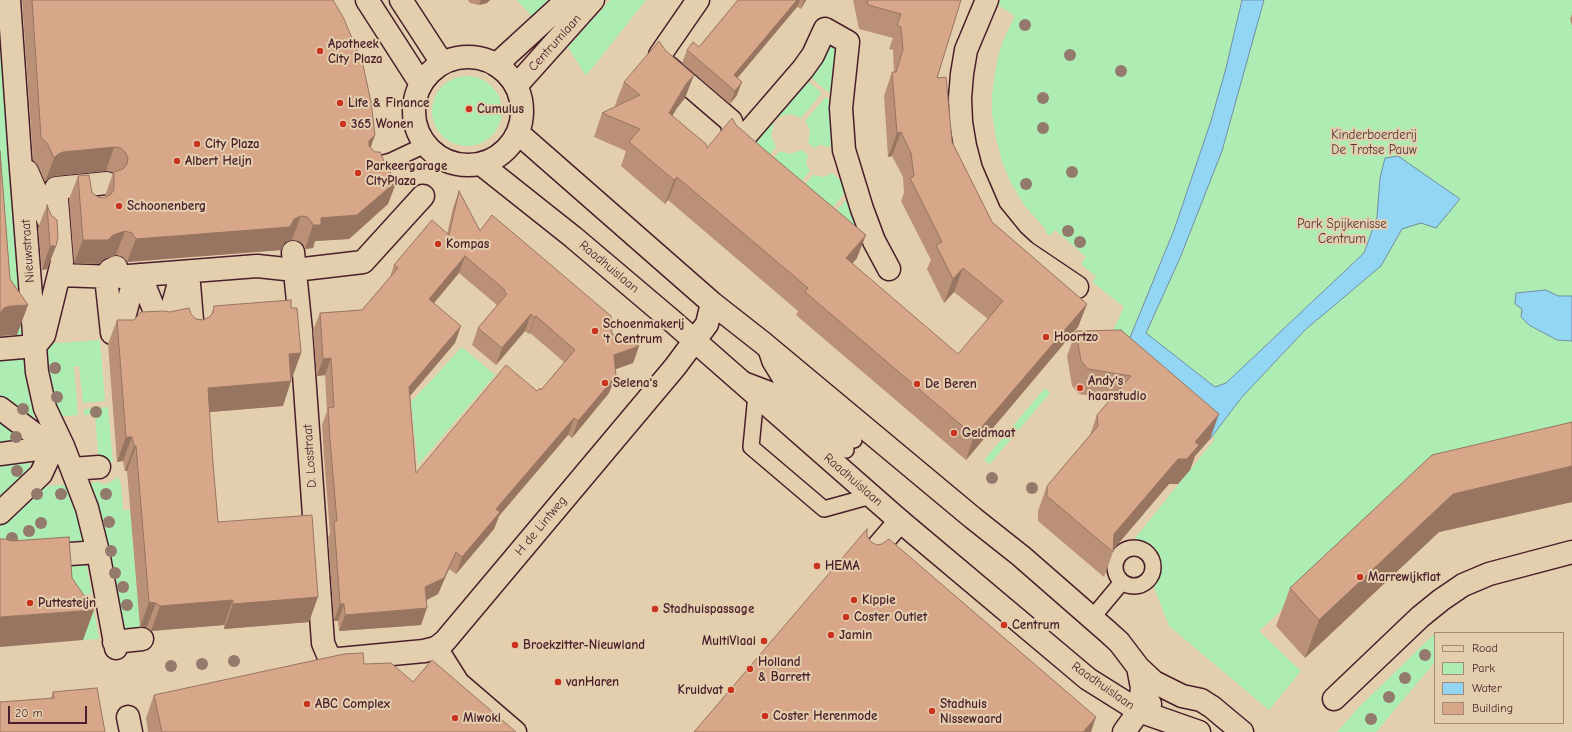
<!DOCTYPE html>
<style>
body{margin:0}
#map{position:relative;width:1572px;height:732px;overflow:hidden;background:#e3cead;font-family:"Comic Neue",sans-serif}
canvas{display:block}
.legend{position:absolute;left:1434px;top:632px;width:130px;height:92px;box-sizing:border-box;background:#e3cead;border:1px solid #a68879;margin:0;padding:5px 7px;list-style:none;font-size:12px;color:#4a1f2b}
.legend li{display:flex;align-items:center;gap:8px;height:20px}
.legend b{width:20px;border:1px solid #a68879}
.scale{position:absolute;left:8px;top:706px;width:79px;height:18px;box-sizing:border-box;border:2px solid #4a1f2b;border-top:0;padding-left:5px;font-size:12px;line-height:14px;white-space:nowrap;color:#4a1f2b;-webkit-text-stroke:3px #e3cead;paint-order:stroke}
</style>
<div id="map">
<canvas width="1572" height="732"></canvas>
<ul class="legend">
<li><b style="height:5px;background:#e3cead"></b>Road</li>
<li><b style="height:11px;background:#adecb3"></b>Park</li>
<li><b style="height:11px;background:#92d6f4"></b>Water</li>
<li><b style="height:11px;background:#d8a78a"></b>Building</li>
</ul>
<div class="scale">20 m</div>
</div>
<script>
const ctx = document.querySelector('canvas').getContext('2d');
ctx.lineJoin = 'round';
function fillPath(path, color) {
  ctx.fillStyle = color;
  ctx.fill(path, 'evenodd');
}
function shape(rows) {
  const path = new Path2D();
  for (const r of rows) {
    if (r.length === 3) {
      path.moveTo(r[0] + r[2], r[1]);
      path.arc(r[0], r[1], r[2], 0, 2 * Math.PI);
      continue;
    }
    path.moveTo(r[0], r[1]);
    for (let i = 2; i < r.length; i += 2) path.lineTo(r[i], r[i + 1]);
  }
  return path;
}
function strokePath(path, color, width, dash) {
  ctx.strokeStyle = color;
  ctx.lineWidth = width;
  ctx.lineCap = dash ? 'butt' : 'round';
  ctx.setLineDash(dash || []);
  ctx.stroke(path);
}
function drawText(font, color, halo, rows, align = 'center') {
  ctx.font = font + ' "Comic Neue",sans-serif';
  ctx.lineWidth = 4;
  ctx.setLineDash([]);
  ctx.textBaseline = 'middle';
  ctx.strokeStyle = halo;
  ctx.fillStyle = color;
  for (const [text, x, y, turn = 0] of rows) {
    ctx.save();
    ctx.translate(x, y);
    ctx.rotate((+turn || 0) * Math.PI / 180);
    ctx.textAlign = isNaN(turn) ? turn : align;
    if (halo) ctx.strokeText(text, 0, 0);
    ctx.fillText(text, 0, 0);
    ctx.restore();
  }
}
fillPath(shape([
 [517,0,554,0,534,19],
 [610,0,646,0,586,76,568,47],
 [1000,0,1572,0,1572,447,1372,526,1259,631,1301,671,1269,710,1169,626,1135,538,1215,439,1107,344,1124,307,1092,282,1096,277,1081,264,1086,257,1055,230,1050,236,1045,232,1046,230,1024,205,1010,181,1002,161,996,138,992,113,992,96,995,73,998,57,1003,41,1015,16,996,4],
 [824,40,844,48,838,100,805,73],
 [0,44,23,340,21,340,0,310],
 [467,111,35],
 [802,76,822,93,801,118,790,114,781,116,777,119,770,114],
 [826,97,837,106,838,137,830,147,820,145,814,148,808,143,810,130,805,121],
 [767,118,774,124,771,135,776,147,765,160,745,143],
 [802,150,808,155,806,163,810,171,797,187,769,163,780,151,789,154],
 [832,173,849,188,828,213,800,190,813,175,824,177],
 [853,192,868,237,863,244,831,217],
 [100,340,105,401,83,403,79,366,74,367,78,415,56,417,52,403,45,344],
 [462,347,495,375,418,465,411,402],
 [25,356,28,392,35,418,26,419,0,400,0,358],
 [1045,388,1050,393,990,464,984,460],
 [108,407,113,462,99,464,95,414,84,415,84,409],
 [0,411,27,431,29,448,0,451],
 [29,458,31,475,0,506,0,460],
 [117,477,121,483,123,510,130,510,141,632,120,637,89,483,100,482,101,484,106,484,111,482],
 [68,484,77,513,83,546,0,553,0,519,32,488],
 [86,562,92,594,60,596,58,564],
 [93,606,99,639,83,640,61,609],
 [1434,634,1435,662,1376,732,1337,732,1359,707]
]), '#adecb3');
const water = shape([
 [1242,0,1264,0,1222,151,1180,258,1146,333,1215,387,1226,383,1364,253,1377,217,1380,178,1385,158,1398,156,1460,199,1436,228,1421,223,1402,229,1381,266,1305,330,1242,397,1210,439,1120,362,1174,230,1211,121,1226,68,1242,0],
 [1546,290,1558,296,1572,296,1572,341,1557,340,1529,325,1521,317,1522,309,1515,304,1516,293,1546,290]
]);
fillPath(water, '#92d6f4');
strokePath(water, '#758da4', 1);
const service = shape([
 [369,167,391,161,425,145],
 [765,347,770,362,781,380,854,440],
 [745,380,774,391,846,450],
 [756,395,751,447,824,509,871,496],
 [1134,567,19],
 [1092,618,1122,582]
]);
const pedestrian = shape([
 [9,0,20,156,37,372,45,408,63,446,87,508,98,552,116,648],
 [668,67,731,121,736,139,743,146],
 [740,142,803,69,813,55,825,29,848,42,841,108,844,150,862,209,874,241,889,269],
 [27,171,54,233],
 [293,252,301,331],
 [116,267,110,270,106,277,112,333,120,333,135,276],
 [188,272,193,332],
 [59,275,116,277,257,266,295,270,363,262,423,196],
 [140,275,160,324,168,323,182,272],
 [0,349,35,346,44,335,62,262,56,188,107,183],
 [0,408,53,448],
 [0,454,60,446],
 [72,469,99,467],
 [0,513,41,474,53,448],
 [870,556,900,521],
 [0,559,98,552],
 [114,642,142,639],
 [436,648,458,683,515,732],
 [128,717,131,732]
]);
const minor = shape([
 [367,0,421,84],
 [401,0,442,63],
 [987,0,966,50,962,74,960,98,961,122,965,146,971,169,990,213,1012,240,1025,252,1077,287],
 [660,55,698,0],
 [468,111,54],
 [496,65,567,0],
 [516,86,593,0],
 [518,133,712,303,763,343,973,518,1021,556,1108,632,1119,642,1138,667,1142,688,1139,711],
 [481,164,573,237,671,320,900,521,1088,679,1139,711,1199,732],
 [301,331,323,643,328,655,333,658,339,659,424,651,436,648,445,641,675,367,707,324,712,303],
 [1138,667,1154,682,1182,696,1201,700,1212,707,1242,732],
 [1334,699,1420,617,1441,600,1463,585,1489,574,1572,552],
 [1124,732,1139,711,1150,704]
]);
strokePath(service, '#4a1f2b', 18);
strokePath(pedestrian, '#4a1f2b', 25);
strokePath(minor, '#4a1f2b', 25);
strokePath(service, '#e3cead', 15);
strokePath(pedestrian, '#e3cead', 22);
strokePath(minor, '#e3cead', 22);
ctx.fillStyle = '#94796d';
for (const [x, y] of [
 [1025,25],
 [1070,55],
 [1121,71],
 [1043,98],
 [1043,128],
 [1072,172],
 [1026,184],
 [1068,231],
 [1080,242],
 [55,368],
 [57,397],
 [23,409],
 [96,412],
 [16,437],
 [17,471],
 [992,478],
 [1032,488],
 [37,494],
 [61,494],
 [106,494],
 [109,522],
 [41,523],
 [29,531],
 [12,538],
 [111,551],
 [115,573],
 [123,587],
 [127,605],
 [1425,655],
 [234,661],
 [202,664],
 [171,666],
 [1405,678],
 [1389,697],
 [1371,719]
]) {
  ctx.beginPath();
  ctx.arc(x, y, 6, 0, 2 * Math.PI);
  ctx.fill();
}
fillPath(shape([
 [22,0,333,0,375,135,370,148,388,204,349,239,315,241,313,248,305,249,303,244,298,241,292,240,285,242,281,250,127,262,123,257,116,255,104,259,99,264,74,263,69,199,78,176,92,193,98,197,104,198,105,198,105,196,113,173,112,172,106,171,55,176,49,178,45,182,38,166,33,160],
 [468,0,490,0,487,3,479,5,470,3],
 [738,0,806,0,801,9,797,7,737,78,737,95,730,104,682,63,687,50,699,47],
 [853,0,961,0,937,78,952,142,992,222,1087,304,1078,327,966,460,796,315,798,311,668,200,665,204,621,166,626,151,594,137,602,113,616,106,615,105,624,82,685,98,677,108,672,116,707,148,736,125,857,258,852,264,958,354,988,319,954,292,944,303,927,269,931,260,901,201,904,193,903,177,892,156,888,157,884,96,892,72,894,72,893,50,889,49,893,38,859,29],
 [1572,14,1572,26,1570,19],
 [459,191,480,231,612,334,639,346,633,363,615,369,609,393,572,438,568,435,499,516,494,529,456,574,449,569,438,594,426,600,421,625,339,631,338,621,334,621,328,538,330,533,324,457,322,425,327,411,325,375,317,376,313,330,320,313,362,310,390,277,394,265,447,234,453,208],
 [459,273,497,305,478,328,472,345,496,365,525,331,529,334,530,333,564,362,541,390,537,391,416,473,410,396,455,343,434,303],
 [47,205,56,246,47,269,42,270,38,228],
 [214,306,291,308,301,353,292,378,291,378,283,406,209,412,213,463,218,522,309,622,224,629,224,625,151,631,147,627,140,627,127,471,125,471,123,461,117,462,108,344,117,320,134,320,170,312,191,314,196,319,203,320,209,317,211,315],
 [1076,331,1210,439,1195,456,1190,470,1178,484,1169,484,1113,550,1113,552,1104,577,1038,521,1038,511,1047,486,1090,435,1097,415,1111,399,1079,394,1072,386,1067,356],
 [1572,422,1572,502,1439,532,1305,658,1276,626,1290,588],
 [364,664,413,682,516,732,148,732,146,718,154,695],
 [53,692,105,732,0,703,51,698]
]), '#ba9077');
fillPath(shape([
 [481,0,490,0,487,3,479,5],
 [797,0,800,0,797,7,730,87,734,75],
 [804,0,806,0,801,9],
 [694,75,685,98,677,108,660,137,669,113,686,84],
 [742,82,737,95,730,104,735,91],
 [901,132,892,156,888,157,897,133],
 [375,135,367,158,369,141],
 [114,147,106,171,55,176,49,178,45,182,54,158,58,154,63,152],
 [677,177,668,200,665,204,674,180],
 [397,181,388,204,349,239,315,241,313,248,305,249,313,225,321,218],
 [301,216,292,240,285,242,281,250,127,262,136,239,294,219],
 [125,231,116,255,104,259,99,264,74,263,83,240,113,235],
 [866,235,857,258,837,282,846,258],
 [50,246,56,246,47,269,42,270],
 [465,256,459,273,423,316,429,299],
 [963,268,954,292,944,303,953,279],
 [1087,304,1078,327,966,460,974,436],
 [28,305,17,335,0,336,0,313,4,308,10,306],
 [531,314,525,331,496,365,502,348],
 [536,316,530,333,529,334,535,318],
 [461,326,455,343,403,404,409,387],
 [639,346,633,363,608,372,614,355],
 [301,353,292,378,280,379,289,354],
 [331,358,325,375,317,376,323,359],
 [616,376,609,393,572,438,578,421],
 [291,381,283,406,199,413,208,388],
 [1219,414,1210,439,1195,456,1190,470,1178,484,1169,484,1112,551,1114,534,1178,459,1195,442],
 [574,418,568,435,499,516,494,529,456,574,462,557,496,509],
 [126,437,132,437,123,461,117,462],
 [134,446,136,446,127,471,125,471],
 [1572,466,1572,502,1439,532,1305,658,1319,620,1453,494],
 [456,552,449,569,438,594,419,604,425,587],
 [318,597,309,622,224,629,233,604],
 [233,600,224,625,151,631,160,606],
 [149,602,156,603,147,627,140,627],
 [340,604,344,604,338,621,334,621],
 [427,608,421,625,339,631,345,615],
 [94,610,83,640,0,647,0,617],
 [1096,717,1091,732,1083,732]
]), '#977561');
const building = shape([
 [32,0,333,0,344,19,363,65,371,102,375,135,369,141,369,146,375,152,380,152,387,168,397,181,357,215,321,218,321,225,313,225,311,221,307,217,301,216,294,219,290,227,136,239,132,233,125,231,113,235,108,240,83,240,78,176,89,175,92,193,98,197,104,198,110,195,114,190,114,172,123,169,127,164,128,158,125,152,121,148,114,147,63,152,58,154,54,158,47,143,41,137,32,0],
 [738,0,797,0,734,75,742,82,735,91,687,50,693,42,699,47,738,0],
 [867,0,961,0,937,78,946,77,952,142,992,222,1087,304,974,436,805,292,808,288,677,177,674,180,629,142,640,129,602,113,640,95,624,82,659,41,665,50,694,75,686,84,669,113,706,144,707,148,732,118,736,125,766,151,866,235,846,258,958,354,1003,301,963,268,953,279,936,245,942,242,910,178,914,176,911,153,901,132,897,133,892,72,896,72,903,50,901,27,897,25,901,14,868,5,867,0],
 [0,151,10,279,28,305,10,306,4,308,0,313,0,151],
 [459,191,480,231,492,215,611,316,612,334,639,346,614,355,616,376,578,421,574,418,496,509,500,512,462,557,456,552,444,578,425,587,427,608,345,615,344,604,340,604,334,521,337,521,330,440,328,408,334,407,331,358,323,359,320,313,362,310,398,268,394,265,432,220,449,235,459,191],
 [465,256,505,290,504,291,507,294,478,328,502,348,531,314,535,318,536,316,575,350,541,390,540,388,537,391,506,365,416,473,409,387,461,326,429,299,465,256],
 [47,205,51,215,57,220,58,238,56,246,50,246,47,205],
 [291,300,291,308,297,308,301,353,289,354,291,381,208,388,213,463,218,522,312,515,318,597,233,604,233,600,160,606,156,603,149,602,136,446,134,446,132,437,126,437,117,320,134,320,141,312,164,311,170,312,189,308,191,314,196,319,203,320,209,317,213,313,214,306,291,300],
 [1121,330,1219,414,1195,442,1199,445,1187,459,1178,459,1114,534,1113,552,1047,496,1047,486,1098,426,1097,415,1131,376,1088,369,1081,361,1076,331,1121,330],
 [1572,422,1572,466,1453,494,1319,620,1290,588,1432,455,1572,422],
 [867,529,867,536,871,542,877,545,882,544,889,539,1096,717,1083,732,694,732,867,529],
 [69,537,72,578,94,610,0,617,0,539,4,539,12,541,69,537],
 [363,653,364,664,391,663,413,682,432,660,516,732,162,732,154,695,344,654,363,653],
 [97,688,105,732,0,732,0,702,54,698,53,692,97,688]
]);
fillPath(building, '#d8a78a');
strokePath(building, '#977561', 1);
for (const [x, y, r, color] of [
 [320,51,4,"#c8321e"],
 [340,103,4,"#c8321e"],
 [469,109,4,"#c8321e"],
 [343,124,4,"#c8321e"],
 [197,144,4,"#c8321e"],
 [177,161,4,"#c8321e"],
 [358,173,4,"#c8321e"],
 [119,206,4,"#c8321e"],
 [438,244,4,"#c8321e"],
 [595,331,4,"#c8321e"],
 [1046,337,4,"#c8321e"],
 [605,383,4,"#c8321e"],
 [917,384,4,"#c8321e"],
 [1080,388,4,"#c8321e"],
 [954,433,4,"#c8321e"],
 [817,566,4,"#c8321e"],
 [1360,577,4,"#c8321e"],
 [854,600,4,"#c8321e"],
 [30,603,4,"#c8321e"],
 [655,609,4,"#c8321e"],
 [846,617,4,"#c8321e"],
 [1004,625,4,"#c8321e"],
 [831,635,4,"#c8321e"],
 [764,641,4,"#c8321e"],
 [515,645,4,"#c8321e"],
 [750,669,4,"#c8321e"],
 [558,682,4,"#c8321e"],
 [731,690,4,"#c8321e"],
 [307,704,4,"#c8321e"],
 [932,711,4,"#c8321e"],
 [765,716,4,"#c8321e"],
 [455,718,4,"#c8321e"]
]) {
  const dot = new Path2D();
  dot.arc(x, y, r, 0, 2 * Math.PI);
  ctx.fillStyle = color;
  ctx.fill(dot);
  strokePath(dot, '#e3cead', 1.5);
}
drawText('13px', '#4a1f2b', '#e3cead', [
 ["Centrumlaan",555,43,-48],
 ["Nieuwstraat",28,251,-94],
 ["Raadhuislaan",609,267,40],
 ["D. Losstraat",310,456,-94],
 ["Raadhuislaan",853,480,41],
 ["H de Lintweg",541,526,-50],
 ["Raadhuislaan",1103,686,35]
]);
drawText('bold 13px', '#4a1f2b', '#e3cead', [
 ["Apotheek",328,44],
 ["City Plaza",328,59],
 ["Life & Finance",348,103],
 ["Cumulus",477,109],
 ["365 Wonen",351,124],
 ["City Plaza",205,144],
 ["Albert Heijn",185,161],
 ["Parkeergarage",366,166],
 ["CityPlaza",366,181],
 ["Schoonenberg",127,206],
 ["Kompas",446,244],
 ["Schoenmakerij",603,324],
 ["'t Centrum",603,339],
 ["Hoortzo",1054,337],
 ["Andy's",1088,381],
 ["haarstudio",1088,396],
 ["Selena's",613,383],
 ["De Beren",925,384],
 ["Geldmaat",962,433],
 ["HEMA",825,566],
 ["Marrewijkflat",1368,577],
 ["Kippie",862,600],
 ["Puttesteijn",38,603],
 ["Stadhuispassage",663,609],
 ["Coster Outlet",854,617],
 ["Centrum",1012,625],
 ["Jamin",839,635],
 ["MultiVlaai",756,641,"right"],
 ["Broekzitter-Nieuwland",523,645],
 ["Holland",758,662],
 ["& Barrett",758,677],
 ["vanHaren",566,682],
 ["Kruidvat",723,690,"right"],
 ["ABC Complex",315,704],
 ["Stadhuis",940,704],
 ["Nissewaard",940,719],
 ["Coster Herenmode",773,716],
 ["Miwoki",463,718]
], 'left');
drawText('13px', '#543439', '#e3cead', [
 ["Kinderboerderij",1374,135],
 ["De Trotse Pauw",1374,150],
 ["Park Spijkenisse",1342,224],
 ["Centrum",1342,239]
]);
</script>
